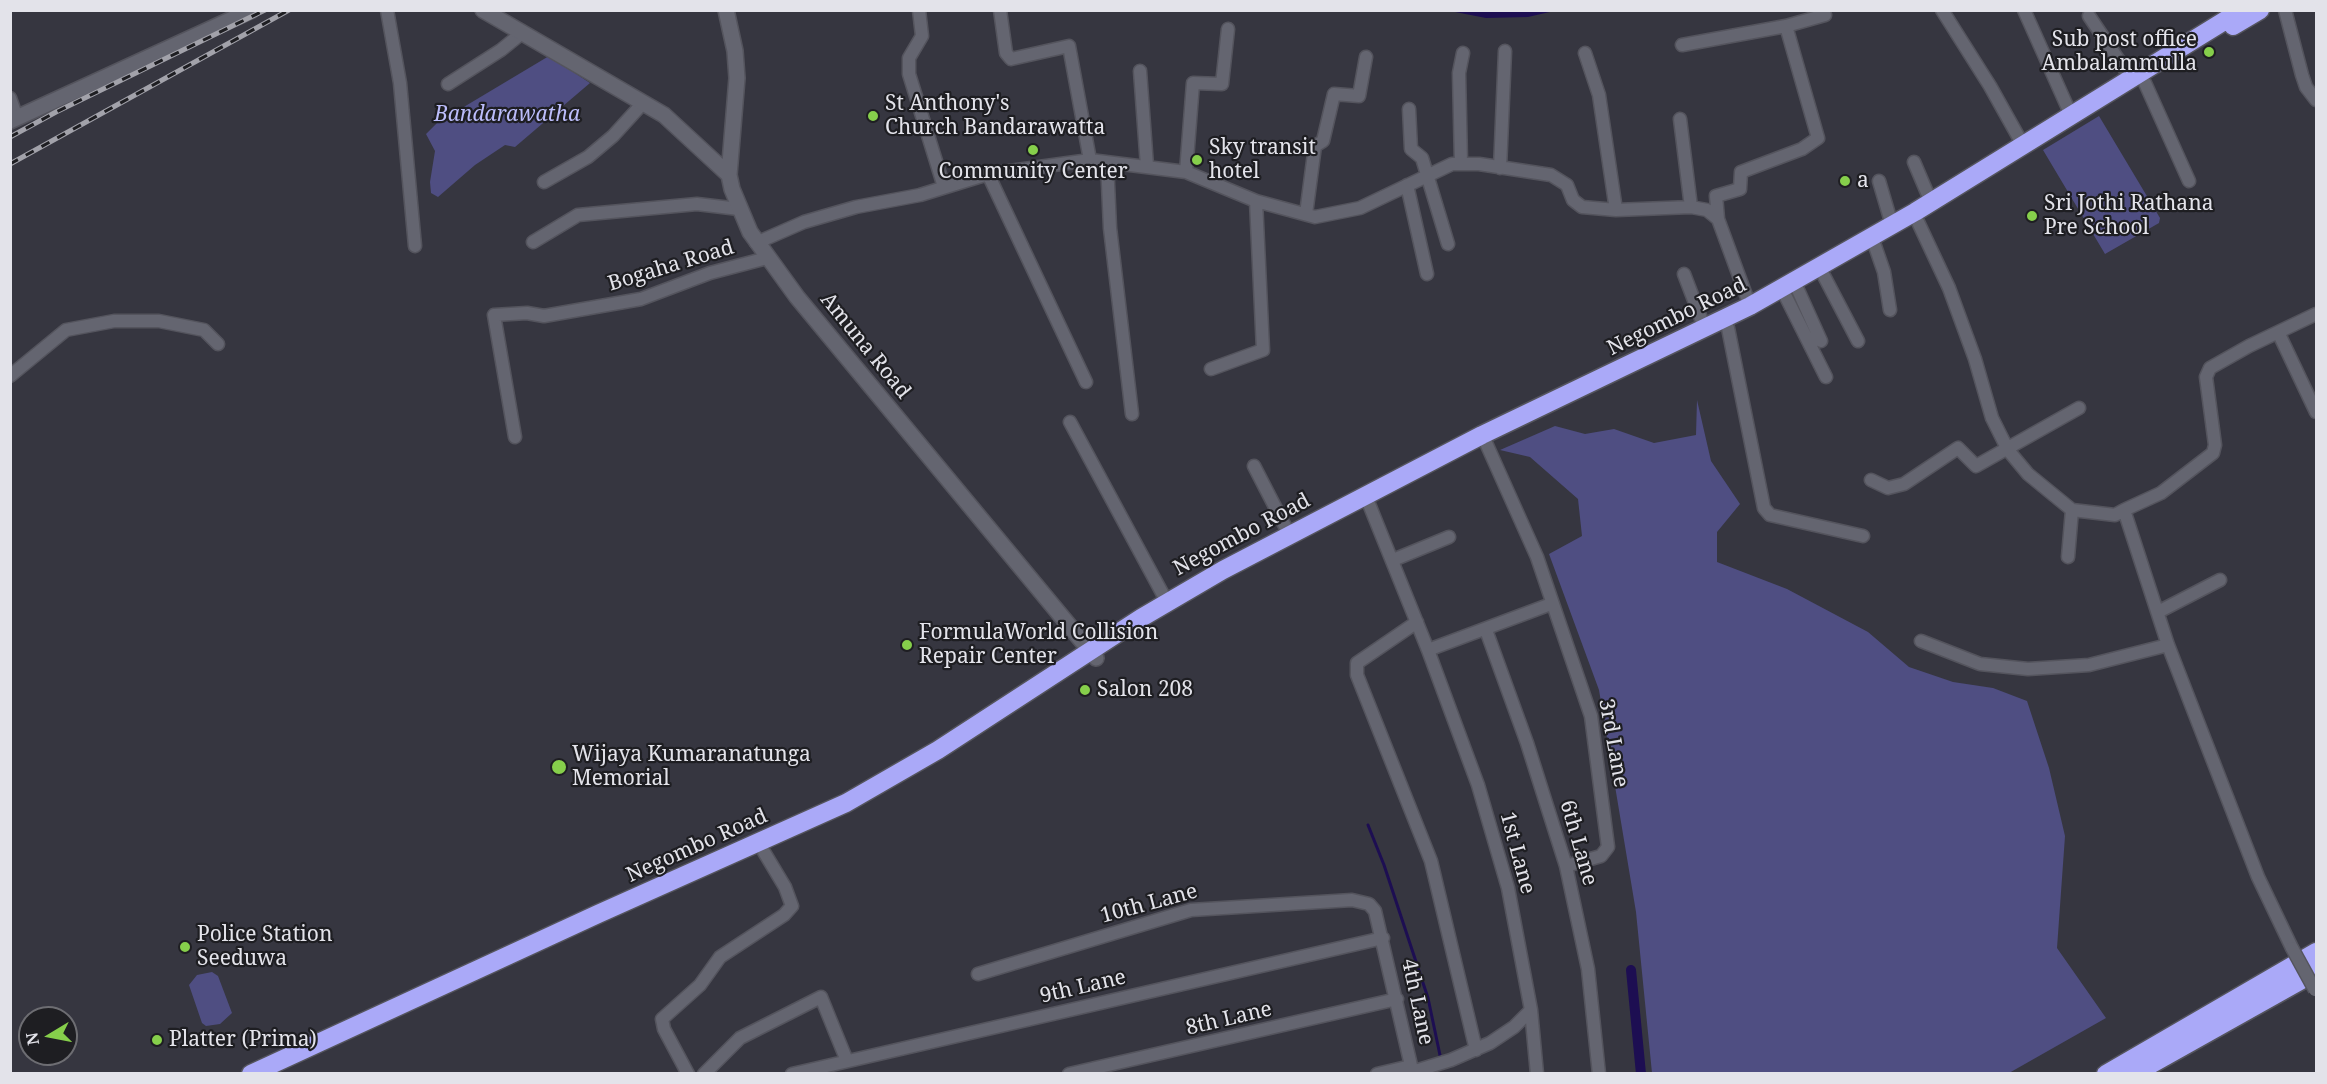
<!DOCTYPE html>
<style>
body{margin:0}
#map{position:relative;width:2327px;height:1084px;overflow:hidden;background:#363640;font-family:"Noto Serif",serif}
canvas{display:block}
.frame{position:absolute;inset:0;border:12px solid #e3e3ea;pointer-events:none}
.north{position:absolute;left:18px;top:1006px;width:60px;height:60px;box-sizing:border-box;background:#1e1e22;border:2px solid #6d6d72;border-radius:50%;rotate:260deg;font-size:16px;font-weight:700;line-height:24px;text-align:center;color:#e3e3ea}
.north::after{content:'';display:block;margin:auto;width:21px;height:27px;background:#86cf4b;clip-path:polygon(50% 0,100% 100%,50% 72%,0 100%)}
</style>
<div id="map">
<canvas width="2327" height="1084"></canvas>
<div class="frame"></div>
<div class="north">N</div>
</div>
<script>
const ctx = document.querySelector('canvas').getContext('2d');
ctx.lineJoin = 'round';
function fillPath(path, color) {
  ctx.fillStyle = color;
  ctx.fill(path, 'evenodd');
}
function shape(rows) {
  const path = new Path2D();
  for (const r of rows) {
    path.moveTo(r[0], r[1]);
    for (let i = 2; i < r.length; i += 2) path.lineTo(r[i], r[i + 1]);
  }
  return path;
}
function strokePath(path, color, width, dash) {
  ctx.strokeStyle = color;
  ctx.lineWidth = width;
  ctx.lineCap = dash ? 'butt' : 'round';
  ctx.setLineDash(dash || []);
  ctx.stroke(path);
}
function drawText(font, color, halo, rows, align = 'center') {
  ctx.font = font + ' "Noto Serif",serif';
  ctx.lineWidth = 4.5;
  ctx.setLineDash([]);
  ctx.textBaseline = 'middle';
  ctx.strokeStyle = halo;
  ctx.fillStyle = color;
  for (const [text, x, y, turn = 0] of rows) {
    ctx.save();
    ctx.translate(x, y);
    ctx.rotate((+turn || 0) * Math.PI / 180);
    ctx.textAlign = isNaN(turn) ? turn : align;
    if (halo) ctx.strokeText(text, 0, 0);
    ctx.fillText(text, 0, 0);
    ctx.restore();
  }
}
fillPath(shape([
 [549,56,590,83,515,147,505,145,475,165,438,197,431,193,430,182,435,151,426,134,437,123],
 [2099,116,2160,218,2159,223,2105,254,2043,150],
 [1697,400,1711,461,1740,504,1717,532,1717,562,1787,589,1868,632,1909,667,1953,682,1993,688,2027,701,2049,768,2065,836,2057,948,2106,1018,2009,1073,1652,1073,1636,912,1599,690,1549,554,1582,536,1578,499,1530,457,1500,450,1555,426,1585,434,1614,429,1654,443,1696,435],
 [212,972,218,976,232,1013,220,1024,206,1026,202,1023,189,985,197,975]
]), '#4f4e82');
fillPath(shape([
 [1450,11,1554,11,1528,17,1486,18]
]), '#1d0e52');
strokePath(shape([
 [1368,825,1384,865,1428,998,1441,1060]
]), '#1d0e52', 3);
strokePath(shape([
 [1631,970,1641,1074]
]), '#1d0e52', 10);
const street = shape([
 [387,10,400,83,415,246],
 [919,10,922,36,909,58,909,74,944,187],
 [1000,10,1006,53,1011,59,1069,46,1090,160],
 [1942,10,1990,86,2023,145],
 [2024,10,2071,115],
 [2285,10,2302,75,2306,87,2316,100],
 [2089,16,2130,77],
 [1682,45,1786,26],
 [1585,53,1599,95,1616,210],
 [1140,71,1147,166],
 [2145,83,2189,181],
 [448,84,501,50,522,33],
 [10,98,17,118],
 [1409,109,1411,149,1422,158,1448,244],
 [1680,119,1691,207],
 [1107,162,1110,228,1132,414],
 [1914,162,1931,202],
 [1461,163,1459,73,1463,53],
 [1500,168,1505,51],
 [1186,172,1193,83,1222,84,1228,29],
 [988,174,1086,382],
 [1879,181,1892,225],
 [544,182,588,157,613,136,643,103],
 [1407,185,1427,274],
 [1306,214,1315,146,1323,141,1334,94,1359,96,1366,57],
 [1718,219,1716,196,1740,189,1741,172,1802,149,1818,138,1786,26,1825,15],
 [1918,222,1949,288,1975,359,1992,418,2008,450,2028,474,2072,510,2115,515,2124,510,2168,645,2258,877,2292,948],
 [533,242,578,215,697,204,739,209],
 [756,243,804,222,856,207,920,195,988,174,1090,160,1186,172,1256,201,1315,217,1360,208,1452,164,1479,164,1551,175,1567,185,1573,200,1582,207,1616,210,1691,207,1707,210,1718,219,1750,306],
 [1875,246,1884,272,1890,310],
 [1684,274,1705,329],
 [1824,276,1858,341],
 [1798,290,1821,341],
 [1786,297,1826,377],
 [1728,328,1764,508,1770,515,1863,536],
 [2279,334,2316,412],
 [1211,369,1263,350,1256,201],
 [10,376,66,330,114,321,159,321,204,330,218,344],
 [1070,422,1167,602],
 [515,437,494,315,527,313,544,316,641,299,710,273,767,258],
 [1486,443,1537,557,1591,716,1608,847,1601,856,1566,866],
 [1254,466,1289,534],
 [1871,480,1888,488,1904,484,1958,448,1976,466,2079,408],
 [1369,504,1428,650,1478,785,1508,888,1531,1010,1537,1074],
 [2124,510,2161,493,2213,453,2215,445,2206,377,2210,368,2249,346,2316,314],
 [2068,557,2072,510],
 [1393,560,1449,537],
 [2158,612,2220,580],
 [1417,622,1357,663,1357,675,1431,861,1476,1050],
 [1486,630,1527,743,1566,866,1588,969,1599,1074],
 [1921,641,1980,664,2028,669,2089,665,2168,645],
 [1428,650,1551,604],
 [978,974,1191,910,1352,900,1369,904,1375,911,1413,1074],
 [1412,1072,1451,1060,1490,1043,1514,1027,1531,1010],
 [688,1074,664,1029,662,1019,700,985,720,957,784,915,792,906,785,887,764,852],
 [704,1074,740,1038,821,997,847,1061],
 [792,1074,1383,938],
 [1069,1074,1397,999],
 [1377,1074,1411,1066]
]);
const secondary = shape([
 [483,10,664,115,729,175],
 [726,10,735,51,737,78,729,175,732,189,750,232,797,297,1096,658],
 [10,121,252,10]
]);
const highway = shape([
 [2233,26,2260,10],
 [251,1074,598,914,846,803,938,750,1141,618,1223,570,1482,435,1750,306,1915,212,2242,10],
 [2106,1074,2316,952],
 [2134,1074,2316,972]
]);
strokePath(street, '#54545d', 15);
strokePath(secondary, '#54545d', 18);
strokePath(highway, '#54545d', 21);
strokePath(street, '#646570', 12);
strokePath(secondary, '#646570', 15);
strokePath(highway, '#aaa9f8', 18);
const rail = shape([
 [10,137,56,112,265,10],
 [10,164,289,10]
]);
strokePath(rail, '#a2a2aa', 5);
strokePath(rail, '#1e1e22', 3, [9]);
const streetBridge = shape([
 [2292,948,2315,990]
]);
strokePath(streetBridge, '#54545d', 15, []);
strokePath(streetBridge, '#646570', 12);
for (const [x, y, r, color] of [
 [2209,52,6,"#86cf4b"],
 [873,116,6,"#86cf4b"],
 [1033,150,6,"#86cf4b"],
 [1197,160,6,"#86cf4b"],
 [1845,181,6,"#86cf4b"],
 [2032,216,6,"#86cf4b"],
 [907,645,6,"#86cf4b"],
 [1085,690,6,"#86cf4b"],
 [559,767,8,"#86cf4b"],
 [185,947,6,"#86cf4b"],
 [157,1040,6,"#86cf4b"]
]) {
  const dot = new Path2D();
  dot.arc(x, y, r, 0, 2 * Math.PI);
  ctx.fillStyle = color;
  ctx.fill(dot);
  strokePath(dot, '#1e1e22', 2);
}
drawText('21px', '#e3e3ea', '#1e1e22', [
 ["Sub post office",2197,40,"right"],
 ["Ambalammulla",2197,64,"right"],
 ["St Anthony's",885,104],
 ["Church Bandarawatta",885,128],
 ["Sky transit",1209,148],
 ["hotel",1209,172],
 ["Community Center",1033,172,"center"],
 ["a",1857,181],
 ["Sri Jothi Rathana",2044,204],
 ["Pre School",2044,228],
 ["FormulaWorld Collision",919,633],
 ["Repair Center",919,657],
 ["Salon 208",1097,690],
 ["Wijaya Kumaranatunga",572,755],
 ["Memorial",572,779],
 ["Police Station",197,935],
 ["Seeduwa",197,959],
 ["Platter (Prima)",169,1040]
], 'left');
drawText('italic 21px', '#bcbdfb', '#1e1e22', [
 ["Bandarawatha",507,115]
]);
drawText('21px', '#e3e3ea', '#1e1e22', [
 ["Bogaha Road",671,266,-17],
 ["Negombo Road",1677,317,-26],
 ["Amuna Road",865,346,51],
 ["Negombo Road",1242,535,-28],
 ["3rd Lane",1613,743,80],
 ["6th Lane",1578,843,74],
 ["Negombo Road",697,846,-24],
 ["1st Lane",1517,853,75],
 ["10th Lane",1149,904,-15],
 ["9th Lane",1083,987,-13],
 ["4th Lane",1417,1002,78],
 ["8th Lane",1229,1019,-13]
]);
</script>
